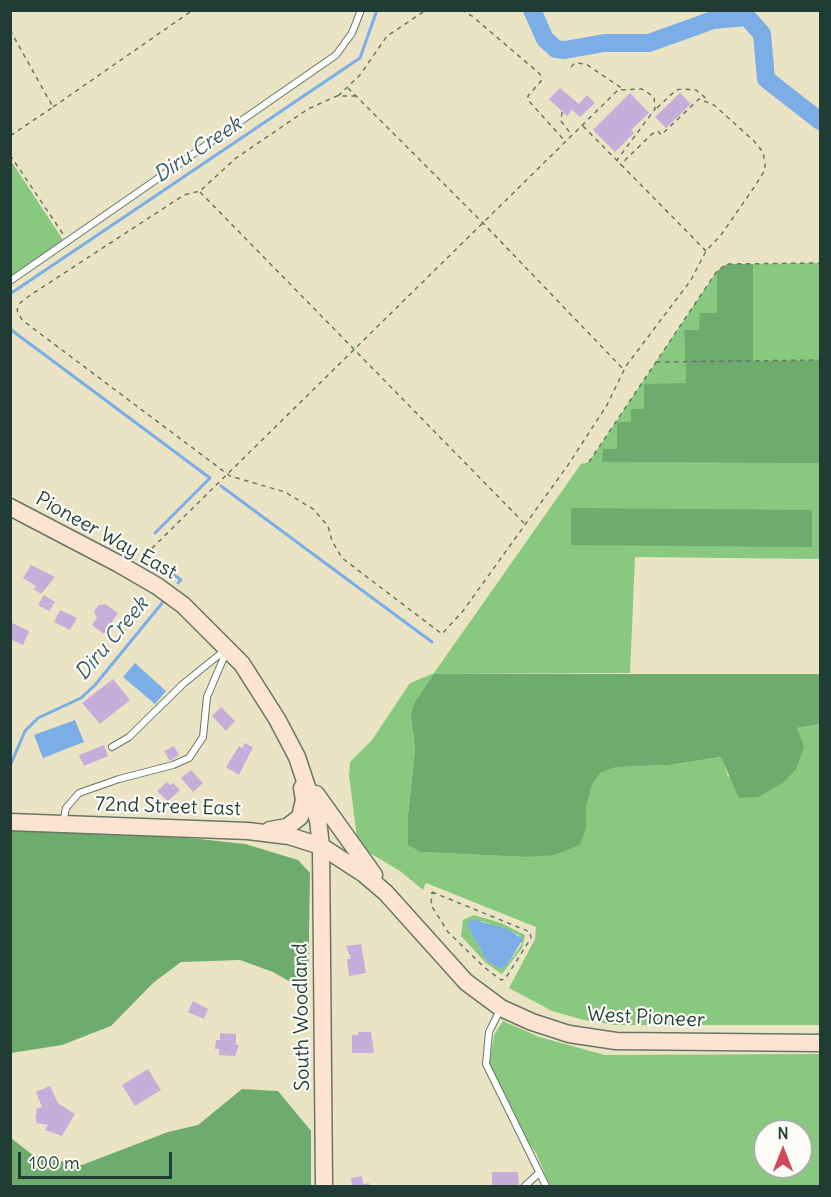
<!DOCTYPE html>
<style>
body{margin:0}
#map{position:relative;width:831px;height:1197px;overflow:hidden;background:#eae4c4;font-family:Delius,sans-serif}
canvas{display:block}
.frame{position:absolute;inset:0;border:12px solid #1f3d34;pointer-events:none}
.north{position:absolute;left:753px;top:1119px;width:60px;height:60px;box-sizing:border-box;background:#fdfcf7;border:2px solid #a4b0a9;border-radius:50%;rotate:0deg;font-size:16px;font-weight:700;line-height:24px;text-align:center;color:#1f3d34}
.north::after{content:'';display:block;margin:auto;width:21px;height:27px;background:#d1495b;clip-path:polygon(50% 0,100% 100%,50% 72%,0 100%)}
.scale{position:absolute;left:18px;top:1152px;width:154px;height:27px;box-sizing:border-box;border:3px solid #1f3d34;border-top:0;padding-left:8px;font-size:18px;line-height:21px;white-space:nowrap;color:#1f3d34;-webkit-text-stroke:4px #fdfcf7;paint-order:stroke}
</style>
<div id="map">
<canvas width="831" height="1197"></canvas>
<div class="frame"></div>
<div class="north">N</div>
<div class="scale">100 m</div>
</div>
<script>
const ctx = document.querySelector('canvas').getContext('2d');
ctx.lineJoin = 'round';
function fillPath(path, color) {
  ctx.fillStyle = color;
  ctx.fill(path, 'evenodd');
}
function shape(rows) {
  const path = new Path2D();
  for (const r of rows) {
    path.moveTo(r[0], r[1]);
    for (let i = 2; i < r.length; i += 2) path.lineTo(r[i], r[i + 1]);
  }
  return path;
}
function strokePath(path, color, width, dash) {
  ctx.strokeStyle = color;
  ctx.lineWidth = width;
  ctx.lineCap = dash ? 'butt' : 'round';
  ctx.setLineDash(dash || []);
  ctx.stroke(path);
}
function drawText(font, color, halo, rows, align = 'center') {
  ctx.font = font + ' Delius,sans-serif';
  ctx.lineWidth = 4.5;
  ctx.setLineDash([]);
  ctx.textBaseline = 'middle';
  ctx.strokeStyle = halo;
  ctx.fillStyle = color;
  for (const [text, x, y, turn = 0] of rows) {
    ctx.save();
    ctx.translate(x, y);
    ctx.rotate((+turn || 0) * Math.PI / 180);
    ctx.textAlign = isNaN(turn) ? turn : align;
    if (halo) ctx.strokeText(text, 0, 0);
    ctx.fillText(text, 0, 0);
    ctx.restore();
  }
}
fillPath(shape([
 [11,161,63,240,11,277,10,277],
 [820,263,820,360,752,362,753,264],
 [717,271,717,313,700,330,684,330,686,383,820,463,820,559,635,557,630,673,434,674,413,732,415,750,408,815,408,845,420,852,526,857,586,828,586,808,592,785,600,773,617,767,669,765,722,757,728,777,797,728,820,724,820,1025,615,1025,584,1020,552,1011,509,988,535,939,536,927,426,883,423,890,400,871,358,846,349,775,350,762,372,740,410,683,434,673,581,464,589,462],
 [474,915,501,923,525,935,522,948,502,974,486,963,461,936,463,920],
 [482,921,519,935,522,944,507,965,500,969,487,961,467,925],
 [503,1021,539,1037,605,1055,820,1054,820,1186,550,1186,536,1153,522,1133,489,1066,494,1035],
 [765,1131,801,1131,801,1167,765,1167]
]), '#89c87f');
fillPath(shape([
 [727,264,753,264,753,361,820,360,820,463,602,462,603,449,617,449,617,422,631,422,631,409,644,409,644,384,686,383,684,330,699,330,700,313,717,313,717,271],
 [571,508,812,510,812,547,571,545],
 [434,674,820,674,820,724,797,728,804,747,796,769,783,783,758,797,739,798,721,757,669,765,617,767,600,773,592,785,586,808,586,828,580,845,554,855,526,857,420,852,408,845,408,815,415,750,411,713,415,702],
 [11,830,101,832,199,839,245,844,298,860,310,873,308,992,273,972,240,960,181,962,153,983,111,1026,62,1045,11,1053],
 [242,1089,278,1091,311,1131,311,1186,11,1186,11,1138,34,1156,82,1165,168,1132,198,1125]
]), '#6eac6e');
fillPath(shape([
 [135,663,166,691,155,704,123,677],
 [75,720,84,742,43,758,34,735],
 [475,920,507,929,523,939,507,965,500,969,487,961,467,925,469,921]
]), '#7bade7');
strokePath(shape([
 [10,294,360,58,377,10],
 [10,329,210,478,155,533],
 [221,486,432,642],
 [151,558,181,580,178,583],
 [10,766,25,731,38,718,81,698,95,685,163,602]
]), '#7bade7', 3);
strokePath(shape([
 [532,10,545,39,556,49,565,50,604,43,649,43,713,20,747,17,762,34,766,79,820,121]
]), '#7bade7', 18);
fillPath(shape([
 [560,88,579,104,587,95,595,103,580,117,572,110,567,116,549,99],
 [630,93,649,113,631,130,634,133,615,152,593,130],
 [680,93,691,104,666,128,655,117],
 [31,565,55,577,41,594,34,589,36,586,23,578],
 [44,595,55,602,49,611,38,605],
 [105,604,118,613,104,634,92,625,97,618,94,611,99,605],
 [60,610,77,618,70,630,54,622],
 [10,622,29,631,23,645,10,639],
 [113,679,130,700,100,724,82,703],
 [221,707,235,721,226,731,212,716],
 [245,743,253,747,239,775,226,767,239,746,242,748],
 [104,745,108,756,84,766,79,755],
 [174,746,179,755,170,761,164,751],
 [191,770,203,783,193,792,181,778],
 [167,782,170,785,173,783,180,790,168,801,157,791],
 [361,944,366,973,349,976,347,959,351,959,346,946],
 [193,1001,208,1009,204,1019,188,1012],
 [358,1032,371,1032,374,1053,352,1053,352,1035,358,1035],
 [220,1033,236,1034,236,1045,239,1045,235,1056,219,1055,219,1049,215,1049,216,1040,220,1040],
 [148,1069,161,1090,135,1106,122,1085],
 [50,1086,58,1103,75,1114,62,1136,45,1130,48,1125,37,1123,35,1115,37,1114,36,1109,42,1107,36,1092],
 [492,1172,518,1172,519,1185,492,1186],
 [362,1176,363,1184,369,1183,369,1186,352,1186,351,1178]
]), '#c7adda');
const lane = shape([
 [10,281,336,55,352,33,361,10],
 [112,747,129,737,183,684,225,650],
 [63,823,66,808,79,793,119,779,173,765,189,758,203,737,207,697,227,650],
 [501,1008,489,1032,486,1064,546,1186],
 [525,1186,539,1173]
]);
const secondary = shape([
 [10,507,119,564,157,586,183,605,242,664,277,719,297,757,318,820,321,846,324,1186],
 [316,794,374,875],
 [10,822,248,831,289,836,321,846,364,874,386,893,466,982,501,1008,532,1022,569,1034,616,1041,820,1043],
 [270,830,287,827,300,817,304,800,302,788]
]);
strokePath(lane, '#676', 8);
strokePath(secondary, '#676', 19);
strokePath(shape([
 [461,10,472,16,540,74,541,81,528,96,528,100,564,140],
 [10,30,53,107,10,136],
 [571,67,575,63,586,64,623,89],
 [348,88,482,222,624,370],
 [338,96,360,75,387,36,426,10],
 [356,96,337,96,308,109,236,158,200,191,184,195,29,296,20,303,17,310,22,320,230,476,285,492,313,509,328,526,332,541,342,558,442,634,463,611,568,465,607,405,626,366,691,280,706,251,721,235,755,186,765,170,765,164,763,152,754,141,714,105,699,99,661,135,658,131,652,134,620,165],
 [53,107,193,10],
 [657,108,676,90,682,89,696,90,708,100],
 [562,112,561,121,571,134],
 [583,126,706,251],
 [10,155,63,234],
 [200,192,524,523],
 [656,362,820,360],
 [589,462,717,271,727,264,820,263],
 [139,561,618,90,642,89,654,97,655,109,617,160],
 [432,892,530,932,531,938,505,979,501,980,484,967,448,932,431,905,432,892]
]), '#676', 1.5, [4.5, 4.5]);
strokePath(lane, '#fff', 6);
strokePath(secondary, '#fde4d1', 16);
drawText('20px', '#1f3d34', '#fdfcf7', [
 ["Pioneer Way East",106,536,29],
 ["72nd Street East",168,807,2],
 ["South Woodland",302,1017,-91],
 ["West Pioneer",646,1018,3]
]);
drawText('italic 21px', '#3b5f6a', '#fdfcf7', [
 ["Diru Creek",198,150,-34],
 ["Diru Creek",112,639,-50]
]);
</script>
